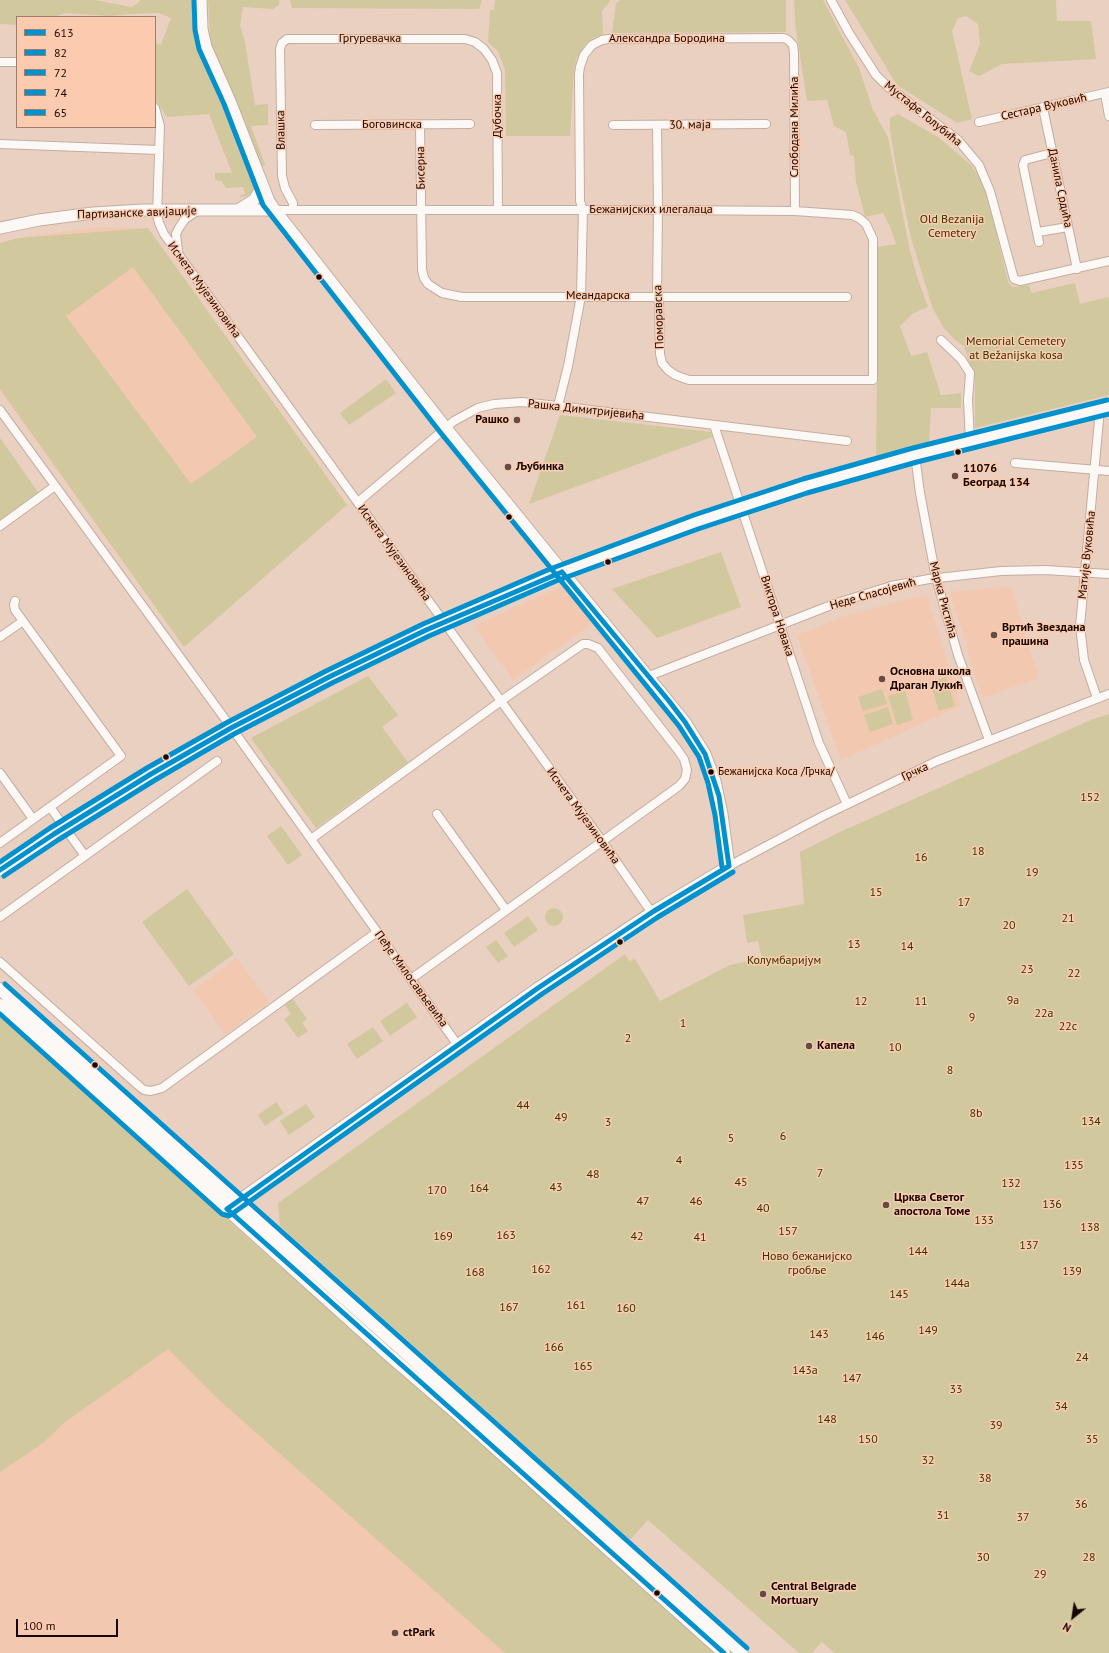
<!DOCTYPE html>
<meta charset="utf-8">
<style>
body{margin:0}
#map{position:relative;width:1109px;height:1653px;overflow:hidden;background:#ead0c0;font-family:"PT Sans",sans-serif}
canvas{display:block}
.legend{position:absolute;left:16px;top:16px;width:140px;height:112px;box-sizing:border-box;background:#fccbaf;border:1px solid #a07d69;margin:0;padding:5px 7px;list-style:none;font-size:12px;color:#170701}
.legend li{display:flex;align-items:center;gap:8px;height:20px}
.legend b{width:20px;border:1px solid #a07d69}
.north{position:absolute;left:1053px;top:1597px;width:40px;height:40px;-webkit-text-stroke:3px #fccbaf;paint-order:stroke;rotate:210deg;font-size:11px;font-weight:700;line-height:16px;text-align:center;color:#170701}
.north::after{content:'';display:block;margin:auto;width:14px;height:18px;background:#170701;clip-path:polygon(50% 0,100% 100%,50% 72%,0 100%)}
.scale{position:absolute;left:16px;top:1619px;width:102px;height:18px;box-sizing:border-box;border:2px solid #170701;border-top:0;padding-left:5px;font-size:12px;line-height:14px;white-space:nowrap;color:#170701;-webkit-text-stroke:3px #fccbaf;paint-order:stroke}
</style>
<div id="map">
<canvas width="1109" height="1653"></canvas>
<ul class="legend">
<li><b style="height:5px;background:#0191cf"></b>613</li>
<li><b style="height:5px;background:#0191cf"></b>82</li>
<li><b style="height:5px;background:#0191cf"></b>72</li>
<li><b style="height:5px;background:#0191cf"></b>74</li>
<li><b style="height:5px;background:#0191cf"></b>65</li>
</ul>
<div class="north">N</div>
<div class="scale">100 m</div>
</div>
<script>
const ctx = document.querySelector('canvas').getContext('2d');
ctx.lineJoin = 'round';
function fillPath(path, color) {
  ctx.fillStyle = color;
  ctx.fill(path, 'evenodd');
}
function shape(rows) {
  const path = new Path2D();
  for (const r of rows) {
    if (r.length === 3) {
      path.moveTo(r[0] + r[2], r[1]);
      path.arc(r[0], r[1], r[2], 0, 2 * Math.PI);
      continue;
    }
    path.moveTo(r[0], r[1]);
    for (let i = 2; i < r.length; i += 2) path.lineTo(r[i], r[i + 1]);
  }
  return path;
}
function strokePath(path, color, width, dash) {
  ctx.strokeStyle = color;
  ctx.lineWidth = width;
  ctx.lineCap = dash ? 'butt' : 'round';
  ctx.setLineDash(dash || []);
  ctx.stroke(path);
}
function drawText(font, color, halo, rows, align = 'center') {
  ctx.font = font + ' "PT Sans",sans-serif';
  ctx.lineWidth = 3;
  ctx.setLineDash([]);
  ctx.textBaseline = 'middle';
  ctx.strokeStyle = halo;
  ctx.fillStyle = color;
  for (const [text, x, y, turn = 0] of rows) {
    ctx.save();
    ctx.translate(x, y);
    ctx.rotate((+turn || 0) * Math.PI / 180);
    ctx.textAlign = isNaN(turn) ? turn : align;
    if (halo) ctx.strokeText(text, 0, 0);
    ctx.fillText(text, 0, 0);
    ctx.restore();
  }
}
fillPath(shape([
 [99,227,148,228,347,505,184,647,0,391,0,243,18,238],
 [562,586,565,588,592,624,513,680,474,626],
 [1011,586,1039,678,982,698,950,592],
 [927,595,961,706,841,760,797,635,842,617,899,601],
 [237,958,269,1002,225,1034,193,990],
 [0,1013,711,1653,0,1653]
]), '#f3c8b0');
fillPath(shape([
 [0,0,95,0,131,7,138,3,140,0,194,0,194,22,198,44,202,57,251,167,254,179,253,191,247,196,240,197,239,196,245,194,243,187,226,188,221,181,215,180,215,173,232,173,209,114,167,117,155,100,155,43,161,45,171,18,159,13,130,14,110,16,65,13,54,17,17,17,17,25,0,24],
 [208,0,279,0,279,5,273,9,243,7,240,26,245,42,255,105,268,104,268,125,251,126,265,165,260,168,215,59,210,34],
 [290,0,482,0,479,9,292,8],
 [495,0,611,0,602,11,603,34,593,38,584,46,577,58,574,68,570,136,506,136,505,70,498,51,488,42,490,10,494,10],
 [621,0,786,0,786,32,612,33,616,3],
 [794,0,823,0,859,68,873,110,888,137,909,247,917,277,928,307,912,314,900,326,911,356,927,352,941,395,961,393,961,408,931,408,929,442,876,458,878,267,877,247,896,244,890,227,883,213,865,217,856,182,854,156,850,155,846,132,834,126,827,100,807,101,795,23],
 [845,0,1056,0,1057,21,1091,21,1096,59,1002,64,979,76,969,71,980,44,978,24,966,16,958,18,952,31,972,119,957,123,897,85],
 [898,114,938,137,972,166,985,186,1008,282,1012,287,1029,285,1031,293,1075,283,1080,304,1109,297,1109,395,975,428,975,381,964,346,955,340,944,328,933,309,911,238,896,166,890,131,890,118],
 [148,228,347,505,184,647,0,389,0,243,18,238,33,237],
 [133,267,257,437,191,484,66,316],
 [386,379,396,393,349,425,340,413],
 [560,415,711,432,712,437,529,504],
 [0,438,38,492,0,520],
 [721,552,741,607,657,638,612,589],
 [368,676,398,715,382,727,408,762,316,828,251,738],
 [946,677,955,706,939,711,930,682],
 [882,689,887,704,863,711,858,697],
 [905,691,913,720,897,725,888,696],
 [888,707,893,724,870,732,864,715],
 [1109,714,1109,1653,834,1653,822,1642,812,1653,799,1653,648,1520,630,1540,280,1226,278,1203,625,954,629,961,635,959,660,1001,730,965,762,958,758,941,747,943,743,915,804,904,800,852,840,832,1093,719],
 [281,826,302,855,288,865,267,836],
 [187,889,234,954,189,986,142,922],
 [554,917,9],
 [528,916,538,930,514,947,504,933],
 [496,940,508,956,498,963,486,947],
 [293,999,307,1019,302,1023,308,1031,298,1038,284,1019,291,1014,285,1005],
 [407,1003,417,1017,390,1036,380,1021],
 [0,1017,261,1250,723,1653,505,1653,218,1399,168,1349,64,1423,43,1443,0,1472],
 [373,1027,383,1041,357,1059,347,1044],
 [276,1102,284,1113,265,1126,258,1115],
 [306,1104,315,1117,289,1135,280,1121]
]), '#d1c89e');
const street = shape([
 [831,0,849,33,876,75,887,86,958,140,979,165,990,191,1014,279,1020,281,1109,261],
 [0,62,17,62],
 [1105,93,1109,116],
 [155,108,160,126,157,215,159,223,164,234,602,841,652,913],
 [1043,108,1077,269],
 [979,122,1109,92],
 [315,125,470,124],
 [420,125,422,270,424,278,428,284,442,293,462,297,847,297],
 [613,125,766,124],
 [0,144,159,150],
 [275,210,658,210,795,211,852,215,859,218,866,224,873,239,873,380,689,380,675,375,668,370,662,363,660,354,659,303,657,296,658,210,657,125],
 [293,210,293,203,285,188,282,176,280,49,282,43,287,39,465,39,475,42,484,49,492,60,497,73,498,210],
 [1038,232,1068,227],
 [1039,242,1023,165,1025,160,1052,153],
 [178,252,176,234,179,228,185,219,199,210],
 [941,340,961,359,970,373,968,400,970,441],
 [558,406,568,366,581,296,583,210,580,201,579,74,580,67,584,55,592,45,602,40,608,39,784,38,788,40,793,45,794,53,795,211],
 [0,410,236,734,457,1044],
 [714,425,819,743,847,804],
 [915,455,920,493,936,578,958,655,989,740],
 [1015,463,1109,471],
 [358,502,454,421,478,408,494,404,522,402,558,406,847,441],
 [0,526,55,486],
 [0,637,23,621],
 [649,676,834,604,891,586,929,579,1001,571,1045,570,1109,574],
 [1097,698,1084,660,1080,626,1100,409],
 [0,773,33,819],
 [50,807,85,856],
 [437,814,506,910],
 [311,839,508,696,583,644,588,644,598,648,677,749,684,759,687,770,685,779,679,786,411,979],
 [0,843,121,756,15,610,14,605,15,601],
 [729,866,823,816,937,761,1109,694],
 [0,917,217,761],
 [0,962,139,1086,144,1090,151,1091,162,1088,377,932]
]);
const secondary = shape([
 [201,0,202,29,206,47,230,101,269,201,275,210,446,428,685,722,705,754,715,781,722,814,729,866,654,911,538,988,231,1206],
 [238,210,254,200,263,185],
 [0,228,39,220,93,213,143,210,275,210],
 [0,870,54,834,151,774,231,728,329,677,426,630,553,575,696,522,805,486,915,455,1109,407]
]);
const primary = shape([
 [0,989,250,1214,742,1653],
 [0,1005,389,1355,454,1411,724,1653]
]);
strokePath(street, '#c2aea1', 10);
strokePath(secondary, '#c2aea1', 13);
strokePath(primary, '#c2aea1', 14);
strokePath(street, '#fcf8f6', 8);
strokePath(secondary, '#fcf8f6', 11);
strokePath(primary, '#fcf8f6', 12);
strokePath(shape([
 [562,572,669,701,685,722,705,754,719,796,729,866],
 [0,870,54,834,151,774,231,728,329,677,426,630,562,572],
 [724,1653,227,1209,538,988,654,911,729,866]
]), '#0191cf', 5);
strokePath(shape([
 [194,0,195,30,199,49,224,104,263,205,440,432,679,726,699,757,708,783,715,815,722,867],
 [0,1014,222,1214,229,1216,542,994,658,917,733,872]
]), '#0191cf', 5);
strokePath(shape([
 [4,876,58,840,155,780,234,734,332,683,429,636,556,581,698,529,807,493,917,462,1109,414]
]), '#0191cf', 5);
strokePath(shape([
 [0,862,50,828,147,768,228,722,326,671,423,624,550,569,694,515,803,479,913,448,1107,400]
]), '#0191cf', 5);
strokePath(shape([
 [5,984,747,1648]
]), '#0191cf', 5);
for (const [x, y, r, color] of [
 [319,277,3.5,"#170701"],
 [517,420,4,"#614d44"],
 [958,452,3.5,"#170701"],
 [508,467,4,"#614d44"],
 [955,476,4,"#614d44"],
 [509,517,3.5,"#170701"],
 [608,562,3.5,"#170701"],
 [994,635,4,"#614d44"],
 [882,679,4,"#614d44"],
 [166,757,3.5,"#170701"],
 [711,772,3.5,"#170701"],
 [620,942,3.5,"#170701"],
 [809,1046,4,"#614d44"],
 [95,1065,3.5,"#170701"],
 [886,1205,4,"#614d44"],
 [657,1593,3.5,"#170701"],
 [763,1594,4,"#614d44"],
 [395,1633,4,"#614d44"]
]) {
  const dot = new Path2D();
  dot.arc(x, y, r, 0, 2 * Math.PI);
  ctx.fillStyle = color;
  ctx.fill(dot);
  strokePath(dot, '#fccbaf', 1.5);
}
drawText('11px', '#170701', '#fccbaf', [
 ["Бежанијска Коса /Грчка/",718,772]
], 'left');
drawText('12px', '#170701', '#fccbaf', [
 ["Гргуревачка",370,39],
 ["Александра Бородина",667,39],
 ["Сестара Вуковић",1044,107,-13],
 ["Мустафе Голубића",923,114,39],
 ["Дубочка",498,116,-90],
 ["Боговинска",392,125],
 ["30. маја",690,125,-1],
 ["Слободана Милића",795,127,-90],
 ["Влашка",281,130,-91],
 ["Бисерна",421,168,-91],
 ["Данила Срдића",1060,188,78],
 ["Бежанијских илегалаца",651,210],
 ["Партизанске авијације",137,213,-2],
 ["Исмета Мујезиновића",204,290,54],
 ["Меандарска",598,296],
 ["Поморавска",659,317,-92],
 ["Рашка Димитријевића",586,410,6],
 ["Исмета Мујезиновића",394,553,54],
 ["Матије Вуковића",1087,555,-84],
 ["Неде Спасојевић",873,594,-16],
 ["Марка Ристића",943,600,75],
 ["Виктора Новака",777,616,72],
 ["Грчка",915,772,-25],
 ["Исмета Мујезиновића",583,816,54],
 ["Пеђе Милосављевића",411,979,54]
]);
drawText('12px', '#343500', '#fccbaf', [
 ["Old Bezanija",952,220],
 ["Cemetery",952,234],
 ["Memorial Cemetery",1016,342],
 ["at Bežanijska kosa",1016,356],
 ["152",1090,798],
 ["18",978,852],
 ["16",921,858],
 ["19",1032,873],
 ["15",876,893],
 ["17",964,903],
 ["21",1068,919],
 ["20",1009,926],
 ["13",854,945],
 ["14",907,947],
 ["Колумбаријум",784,961],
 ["23",1027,970],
 ["22",1074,974],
 ["9a",1013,1001],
 ["12",861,1002],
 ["11",921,1002],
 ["22a",1044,1014],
 ["9",972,1018],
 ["1",683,1024],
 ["22c",1068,1027],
 ["2",628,1039],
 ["10",895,1048],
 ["8",950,1071],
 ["44",523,1106],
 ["8b",976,1114],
 ["49",561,1118],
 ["134",1091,1122],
 ["3",608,1123],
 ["6",783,1137],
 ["5",731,1139],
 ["4",679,1161],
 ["135",1074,1166],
 ["7",820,1174],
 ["48",593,1175],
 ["45",741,1183],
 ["132",1011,1184],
 ["43",556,1188],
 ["164",479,1189],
 ["170",437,1191],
 ["47",643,1202],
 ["46",696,1202],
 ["136",1052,1205],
 ["40",763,1209],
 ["133",984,1221],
 ["138",1090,1228],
 ["157",788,1232],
 ["163",506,1236],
 ["169",443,1237],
 ["42",637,1237],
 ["41",700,1238],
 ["137",1029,1246],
 ["144",918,1252],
 ["Ново бежанијско",807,1257],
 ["гробље",807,1271],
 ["162",541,1270],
 ["139",1072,1272],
 ["168",475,1273],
 ["144a",957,1284],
 ["145",899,1295],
 ["161",576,1306],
 ["167",509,1308],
 ["160",626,1309],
 ["149",928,1331],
 ["143",819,1335],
 ["146",875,1337],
 ["166",554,1348],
 ["24",1082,1358],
 ["165",583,1367],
 ["143a",805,1371],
 ["147",852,1379],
 ["33",956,1390],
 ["34",1061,1407],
 ["148",827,1420],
 ["39",996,1426],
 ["150",868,1440],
 ["35",1092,1440],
 ["32",928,1461],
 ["38",985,1479],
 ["36",1081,1505],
 ["31",943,1516],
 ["37",1023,1518],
 ["30",983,1558],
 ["28",1089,1558],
 ["29",1040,1575]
]);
drawText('bold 12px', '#170701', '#fccbaf', [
 ["Рашко",509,420,"right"],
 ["Љубинка",516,467],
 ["11076",963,469],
 ["Београд 134",963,483],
 ["Вртић Звездана",1002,628],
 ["прашина",1002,642],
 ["Основна школа",890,672],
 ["Драган Лукић",890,686],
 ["Капела",817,1046],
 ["Црква Светог",894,1198],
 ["апостола Томе",894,1212],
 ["Central Belgrade",771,1587],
 ["Mortuary",771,1601],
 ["ctPark",403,1633]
], 'left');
</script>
